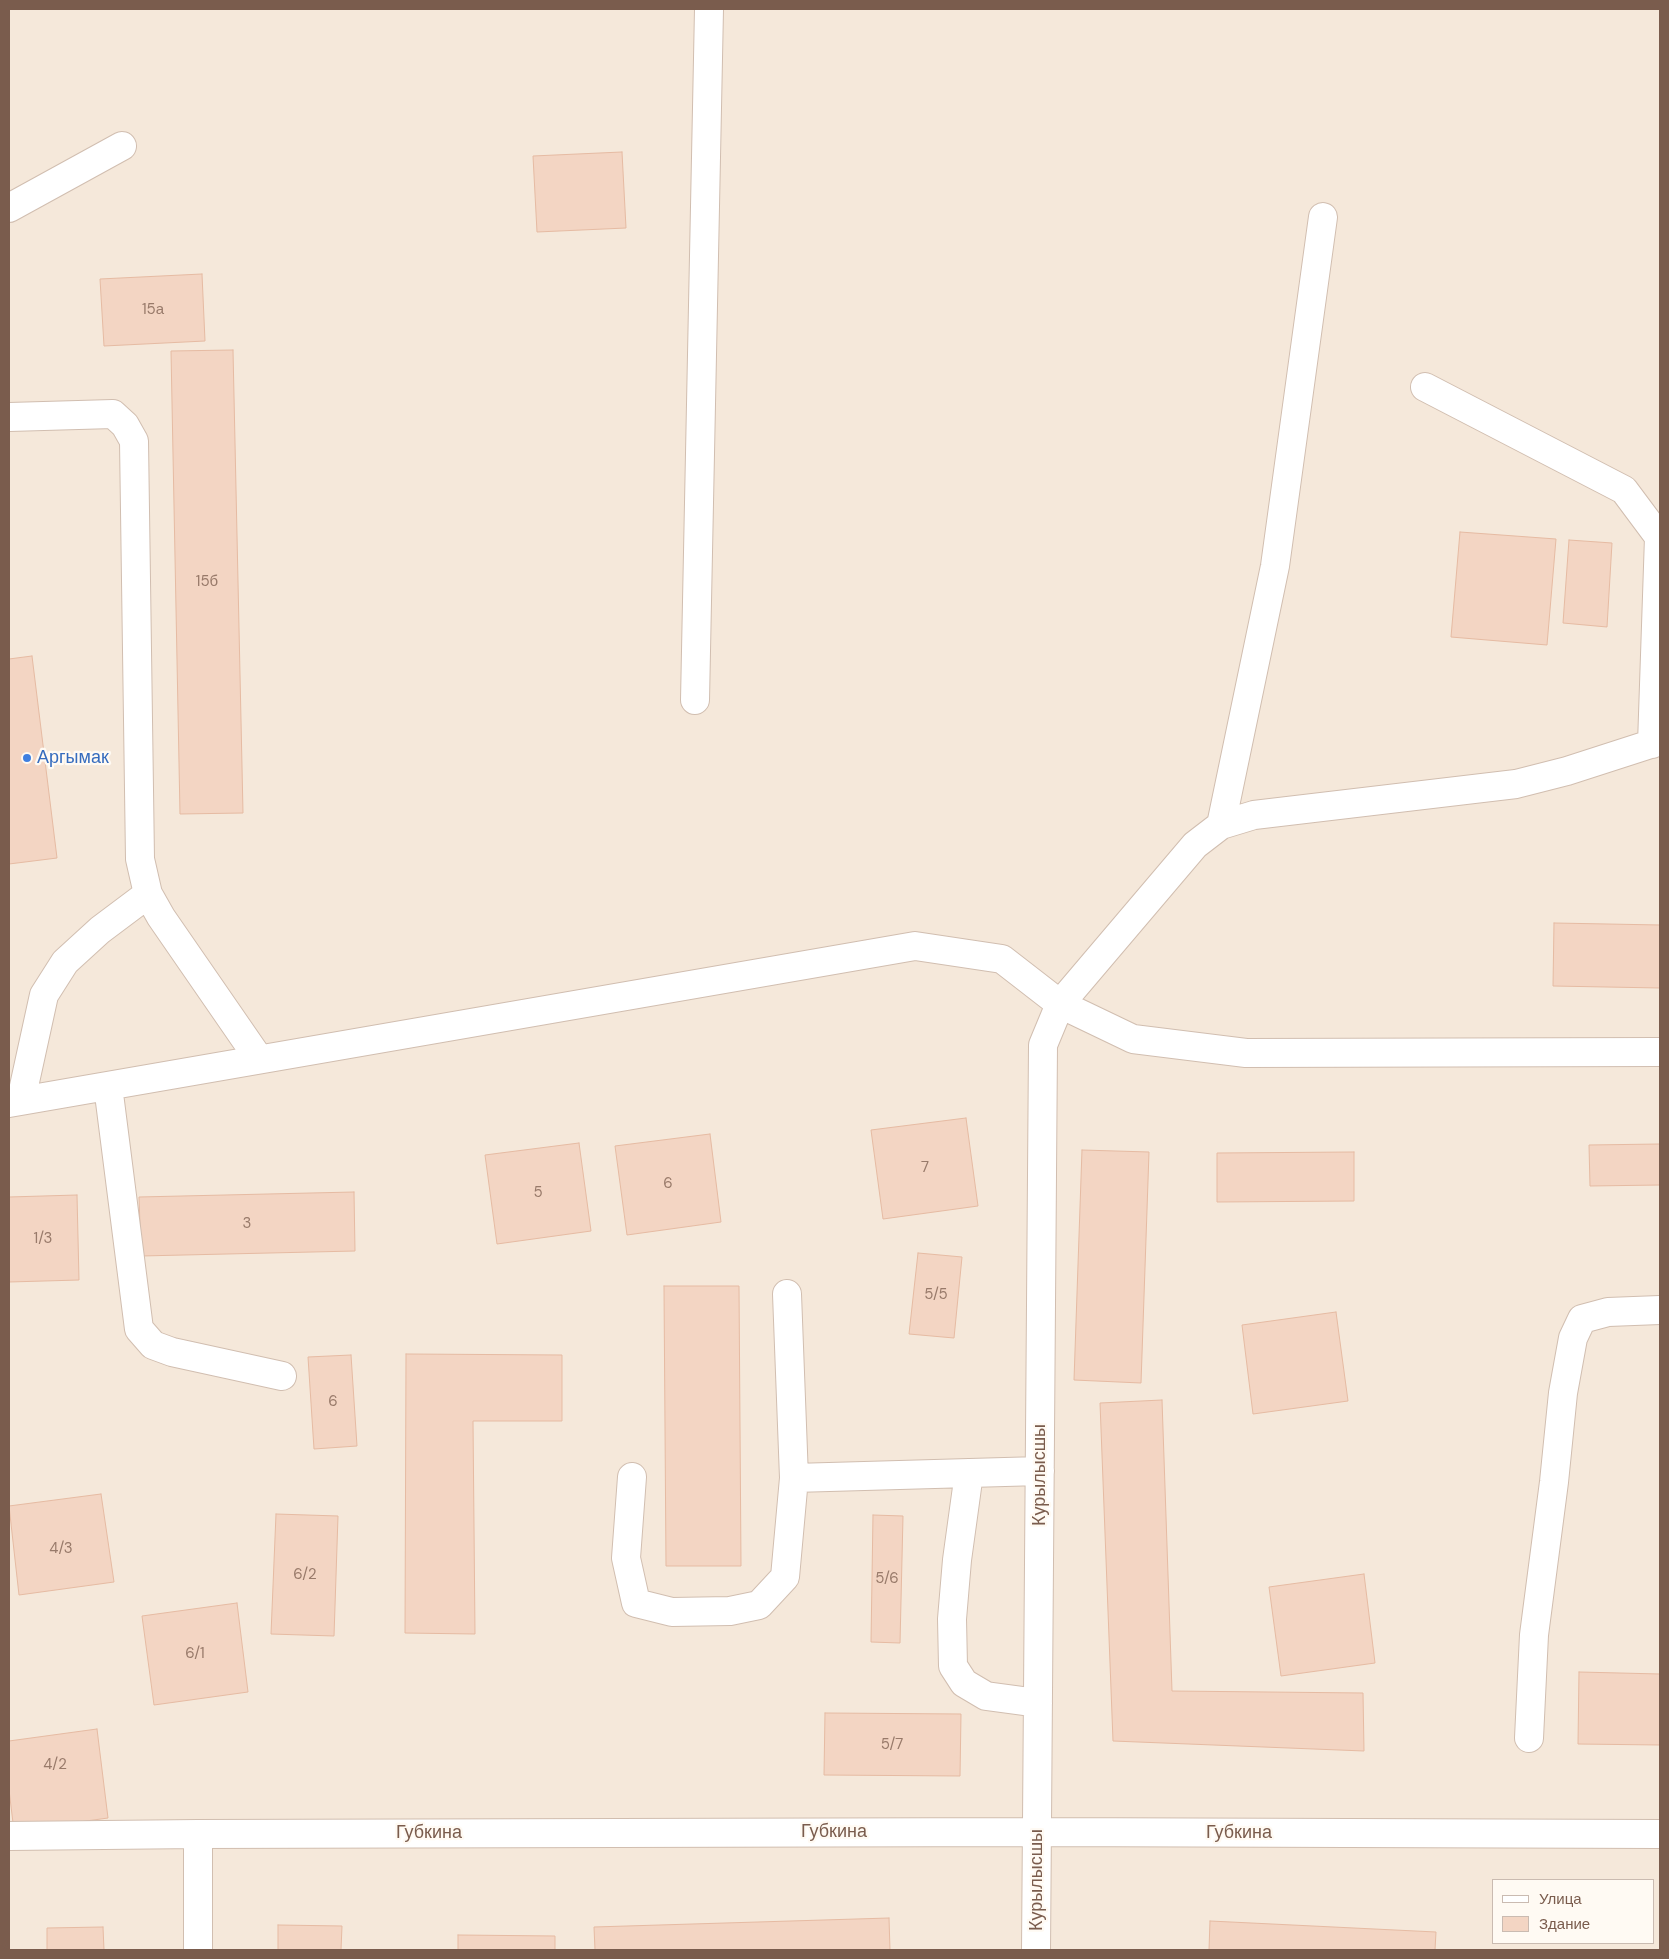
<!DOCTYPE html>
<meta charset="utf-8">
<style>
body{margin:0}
#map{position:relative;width:1669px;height:1959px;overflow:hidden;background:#fdf6ec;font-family:"DM Sans",sans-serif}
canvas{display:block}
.frame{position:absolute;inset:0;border:10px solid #7a5c4d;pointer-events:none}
.legend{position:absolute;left:1492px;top:1879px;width:162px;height:65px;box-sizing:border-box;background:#fffaf3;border:1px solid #cabbb1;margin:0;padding:6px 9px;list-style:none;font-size:15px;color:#7a5c4d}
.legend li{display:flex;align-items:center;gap:10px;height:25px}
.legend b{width:25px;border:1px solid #cabbb1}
</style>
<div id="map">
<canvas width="1669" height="1959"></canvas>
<div class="frame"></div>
<ul class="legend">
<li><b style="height:6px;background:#fff"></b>Улица</li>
<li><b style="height:14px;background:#f3d5c3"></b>Здание</li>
</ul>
</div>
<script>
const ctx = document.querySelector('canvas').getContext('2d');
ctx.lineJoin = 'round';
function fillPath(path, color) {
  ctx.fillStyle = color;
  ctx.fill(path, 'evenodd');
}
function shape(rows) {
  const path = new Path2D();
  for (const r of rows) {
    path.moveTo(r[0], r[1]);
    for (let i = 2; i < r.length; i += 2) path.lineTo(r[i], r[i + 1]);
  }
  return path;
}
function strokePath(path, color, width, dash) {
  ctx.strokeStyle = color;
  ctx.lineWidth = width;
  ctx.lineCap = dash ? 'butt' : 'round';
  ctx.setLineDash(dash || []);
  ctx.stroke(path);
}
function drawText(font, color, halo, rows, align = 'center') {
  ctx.font = font + ' "DM Sans",sans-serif';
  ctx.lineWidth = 4.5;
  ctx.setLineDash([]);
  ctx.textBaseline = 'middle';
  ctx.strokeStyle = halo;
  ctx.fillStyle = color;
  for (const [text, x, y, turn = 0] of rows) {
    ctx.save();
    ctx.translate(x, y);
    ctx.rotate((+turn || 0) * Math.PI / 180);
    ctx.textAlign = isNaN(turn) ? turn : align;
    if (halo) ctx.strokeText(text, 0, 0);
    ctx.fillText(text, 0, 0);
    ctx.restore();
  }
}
fillPath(shape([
 [9,9,1660,9,1660,1950,9,1950],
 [1493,1880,1653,1880,1653,1943,1493,1943]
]), '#f5e8da');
const building = shape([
 [622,152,626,228,537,232,533,156,622,152],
 [202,274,205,341,104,346,100,279,202,274],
 [233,350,243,813,180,814,171,351,233,350],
 [1460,532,1556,539,1547,645,1451,637,1460,532],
 [1569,540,1612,543,1607,627,1563,623,1569,540],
 [32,656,57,858,9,864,9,659,32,656],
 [1554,923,1660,925,1660,988,1553,986,1554,923],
 [966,1118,978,1206,883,1219,871,1130,966,1118],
 [710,1134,721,1222,627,1235,615,1146,710,1134],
 [579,1143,591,1231,497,1244,485,1155,579,1143],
 [1660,1144,1660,1185,1590,1186,1589,1145,1660,1144],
 [1082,1150,1149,1152,1141,1383,1074,1380,1082,1150],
 [1354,1152,1354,1201,1217,1202,1217,1153,1354,1152],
 [354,1192,355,1251,141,1256,139,1197,354,1192],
 [77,1195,79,1280,9,1282,9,1197,77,1195],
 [918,1253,962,1257,954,1338,909,1334,918,1253],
 [664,1286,739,1286,741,1566,666,1566,664,1286],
 [1336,1312,1348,1401,1253,1414,1242,1325,1336,1312],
 [406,1354,562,1355,562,1421,473,1421,475,1634,405,1633,406,1354],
 [351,1355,357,1446,314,1449,308,1357,351,1355],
 [1162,1400,1172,1691,1363,1693,1364,1751,1113,1741,1100,1403,1162,1400],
 [101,1494,114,1582,19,1595,9,1506,101,1494],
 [276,1514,338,1516,334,1636,271,1634,276,1514],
 [873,1515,903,1516,900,1643,871,1642,873,1515],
 [1364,1574,1375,1663,1281,1676,1269,1587,1364,1574],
 [237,1603,248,1692,154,1705,142,1616,237,1603],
 [1579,1672,1660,1674,1660,1745,1578,1744,1579,1672],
 [825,1713,961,1714,960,1776,824,1775,825,1713],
 [97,1729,108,1818,14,1831,9,1790,9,1741,97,1729],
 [889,1918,890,1950,595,1950,594,1927,889,1918],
 [1210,1921,1436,1932,1435,1950,1209,1950,1210,1921],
 [278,1925,342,1926,341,1950,278,1950,278,1925],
 [103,1927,104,1950,47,1950,47,1928,103,1927],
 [458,1935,555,1936,555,1950,458,1950,458,1935]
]);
fillPath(building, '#f3d5c3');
strokePath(building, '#e6bba3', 1);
const minor = shape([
 [9,208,122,146],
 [1425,387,1624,490,1659,537,1652,744],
 [9,417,113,414,125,425,134,441,140,859,148,894,161,917,259,1059],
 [695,700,709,9],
 [1221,825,1275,566,1323,217],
 [108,1086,139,1329,153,1345,172,1352,282,1376],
 [21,1100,44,995,65,962,100,930,148,894],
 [9,1103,915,946,1002,959,1060,1004,1133,1039,1246,1053,1660,1052],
 [969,1473,957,1560,952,1619,953,1666,964,1683,986,1696,1038,1703],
 [632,1477,626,1558,636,1603,672,1612,730,1611,759,1605,785,1577,794,1478,787,1294],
 [794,1478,1040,1471],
 [1529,1738,1534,1635,1554,1482,1563,1393,1573,1338,1582,1319,1608,1312,1660,1310],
 [198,1834,198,1950],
 [9,1836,198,1834,1037,1832,1660,1834],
 [1036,1950,1043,1045,1060,1004,1195,845,1221,825,1254,815,1516,784,1567,771,1660,741]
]);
strokePath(minor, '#d1beb0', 30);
strokePath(minor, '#fff', 28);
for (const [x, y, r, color] of [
 [27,758,5,"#3f7fe0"]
]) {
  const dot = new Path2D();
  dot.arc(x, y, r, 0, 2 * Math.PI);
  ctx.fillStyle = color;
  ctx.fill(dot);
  strokePath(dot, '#fffaf3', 2);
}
drawText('15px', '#987a6a', null, [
 ["15а",153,310],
 ["15б",207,582],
 ["7",925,1168],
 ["6",668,1184],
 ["5",538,1193],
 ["3",247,1224],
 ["1/3",43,1239],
 ["5/5",936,1295],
 ["6",333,1402],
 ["4/3",61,1549],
 ["6/2",305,1575],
 ["5/6",887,1579],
 ["6/1",195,1654],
 ["5/7",892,1745],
 ["4/2",55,1765]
]);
drawText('18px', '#366cbe', '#fffaf3', [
 ["Аргымак",37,758]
], 'left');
drawText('18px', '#7a5c4d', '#fffaf3', [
 ["Курылысшы",1040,1475,-90],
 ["Губкина",834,1832],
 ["Губкина",429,1833],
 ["Губкина",1239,1833],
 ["Курылысшы",1037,1880,-90]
]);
</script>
